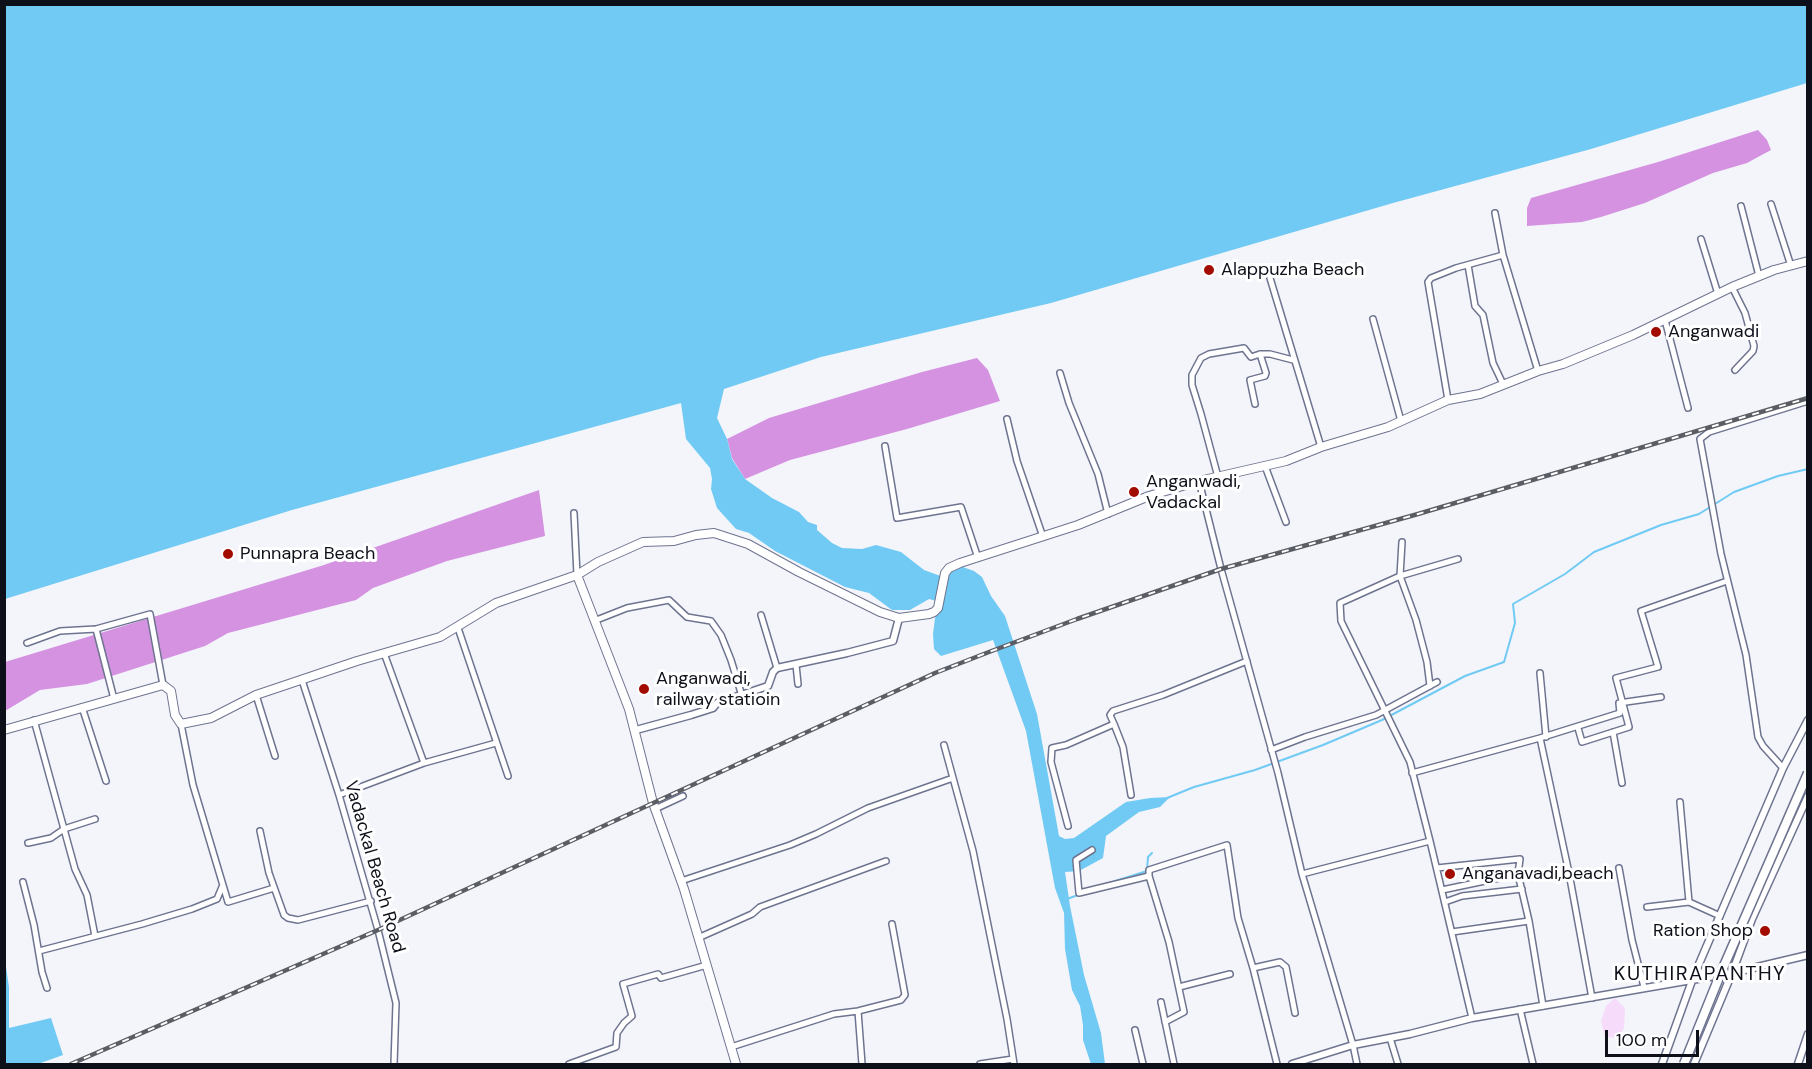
<!DOCTYPE html>
<style>
body{margin:0}
#map{position:relative;width:1812px;height:1069px;overflow:hidden;background:#f3f5fb;font-family:"DM Sans",sans-serif}
canvas{display:block}
.frame{position:absolute;inset:0;border:6px solid #0d0f19;pointer-events:none}
.scale{position:absolute;left:1605px;top:1030px;width:94px;height:27px;box-sizing:border-box;border:3px solid #0d0f19;border-top:0;padding-left:8px;font-size:18px;line-height:21px;white-space:nowrap;color:#0d0f19;-webkit-text-stroke:4px #fff;paint-order:stroke}
</style>
<div id="map">
<canvas width="1812" height="1069"></canvas>
<div class="frame"></div>
<div class="scale">100 m</div>
</div>
<script>
const ctx = document.querySelector('canvas').getContext('2d');
ctx.lineJoin = 'round';
function fillPath(path, color) {
  ctx.fillStyle = color;
  ctx.fill(path, 'evenodd');
}
function shape(rows) {
  const path = new Path2D();
  for (const r of rows) {
    path.moveTo(r[0], r[1]);
    for (let i = 2; i < r.length; i += 2) path.lineTo(r[i], r[i + 1]);
  }
  return path;
}
function strokePath(path, color, width, dash) {
  ctx.strokeStyle = color;
  ctx.lineWidth = width;
  ctx.lineCap = dash ? 'butt' : 'round';
  ctx.setLineDash(dash || []);
  ctx.stroke(path);
}
function drawText(font, color, halo, rows, align = 'center') {
  ctx.font = font + ' "DM Sans",sans-serif';
  ctx.lineWidth = 6;
  ctx.setLineDash([]);
  ctx.textBaseline = 'middle';
  ctx.strokeStyle = halo;
  ctx.fillStyle = color;
  for (const [text, x, y, turn = 0] of rows) {
    ctx.save();
    ctx.translate(x, y);
    ctx.rotate((+turn || 0) * Math.PI / 180);
    ctx.textAlign = isNaN(turn) ? turn : align;
    if (halo) ctx.strokeText(text, 0, 0);
    ctx.fillText(text, 0, 0);
    ctx.restore();
  }
}
fillPath(shape([
 [1615,998,1625,1008,1624,1028,1619,1038,1605,1037,1601,1021,1606,1006]
]), '#f6dcfa');
fillPath(shape([
 [1758,130,1767,140,1771,150,1747,163,1713,173,1645,203,1601,217,1582,222,1527,226,1527,208,1531,198,1658,162],
 [977,358,988,370,1000,401,907,429,790,460,745,479,732,458,727,439,769,418,922,372],
 [539,490,545,536,447,561,373,588,356,600,228,633,205,646,87,684,40,690,5,711,5,662,324,565]
]), '#d592e0');
fillPath(shape([
 [5,5,1807,5,1807,83,1591,149,1393,203,1051,303,821,357,724,389,717,418,727,439,732,459,745,479,772,498,799,512,808,522,817,525,817,530,832,543,842,548,862,549,876,545,901,552,924,570,946,578,951,569,960,566,974,571,982,577,991,596,1005,616,1037,714,1059,836,1065,839,1074,838,1126,802,1150,798,1170,797,1160,807,1139,812,1106,836,1103,858,1079,871,1065,872,1070,906,1084,975,1101,1033,1105,1064,1091,1064,1083,1040,1083,1025,1080,1006,1072,990,1065,949,1064,913,1055,888,1026,731,993,640,941,656,934,649,933,634,935,618,944,603,929,599,910,610,892,610,869,593,845,587,775,551,749,533,736,529,717,508,711,489,712,479,710,468,686,439,681,403,292,510,5,599],
 [4,953,9,987,9,1028,51,1018,63,1055,38,1064,5,1064]
]), '#71caf3');
strokePath(shape([
 [1167,798,1194,787,1255,770,1323,745,1382,720,1465,676,1504,662,1515,623,1513,604,1565,574,1594,552,1661,525,1699,514,1734,492,1778,476,1808,469],
 [1109,883,1147,871,1148,857,1152,853],
 [1067,899,1078,895]
]), '#71caf3', 2);
const minor = shape([
 [1771,204,1791,266],
 [1741,206,1759,276],
 [1495,213,1503,255,1538,371],
 [1701,239,1718,294],
 [1468,265,1475,306,1483,315,1493,363,1503,384],
 [1270,278,1321,447],
 [1732,287,1745,313,1754,346,1753,351,1735,370],
 [1373,319,1401,421],
 [1665,320,1688,408],
 [1060,373,1069,403,1098,474,1108,514],
 [1448,400,1428,282,1431,278,1456,268,1503,255],
 [1255,404,1250,380,1265,376,1266,373,1260,354],
 [1007,419,1017,461,1043,537],
 [885,446,897,518,961,507,978,558],
 [1265,466,1286,522],
 [1218,477,1201,414,1192,385,1192,375,1201,358,1209,354,1244,348,1251,357,1260,354,1270,354,1293,360],
 [1199,481,1221,569,1278,773,1302,874,1353,1045,1357,1064],
 [574,513,577,575],
 [1402,542,1400,576,1416,620,1427,662,1430,686],
 [761,615,777,668],
 [594,621,627,608,669,600,687,617,711,621,721,635,731,660,742,696],
 [458,628,508,776],
 [96,629,114,699],
 [27,643,60,631,96,629,150,614,163,685],
 [384,653,424,763],
 [796,665,798,684],
 [1540,673,1546,737],
 [302,680,339,795,378,930,396,1003,394,1064],
 [256,695,275,756],
 [82,707,106,781],
 [34,720,75,869,87,895,95,936],
 [181,724,193,785,228,902,274,888],
 [1114,724,1123,747,1131,795],
 [1578,728,1582,742,1629,727,1616,678,1658,667,1641,611,1727,581],
 [1613,732,1622,783],
 [944,745,973,851,1007,1019,1014,1064],
 [1271,750,1305,737,1376,715,1437,682],
 [1783,768,1763,746,1758,737,1746,655,1721,554,1700,439,1709,432,1808,401],
 [1412,773,1540,738],
 [339,795,424,763,496,743],
 [655,809,683,796],
 [1068,826,1051,762,1052,748,1066,745,1114,724,1110,715,1113,711,1163,695,1247,661],
 [260,831,269,873,284,915,288,918,298,920,371,901],
 [1430,841,1410,762,1341,621,1340,603,1400,576,1458,559],
 [28,843,51,838,64,829,95,819],
 [1092,850,1076,860,1079,893,1149,876,1149,870,1227,845,1238,918,1253,968,1277,1064],
 [1437,868,1520,859,1518,874,1529,921,1452,932],
 [1619,868,1632,940,1644,987],
 [1302,874,1430,841,1472,1018],
 [1149,876,1169,942,1184,1012,1165,1022],
 [681,881,790,845,816,834,868,808,953,778],
 [23,882,34,925,42,972,47,988],
 [1442,890,1518,874],
 [1445,902,1462,896,1522,889],
 [1689,902,1720,916],
 [1647,907,1689,902,1680,802],
 [1529,921,1543,1006],
 [698,938,752,914,760,907,886,861],
 [39,951,142,924,192,909,217,899,222,887],
 [1253,968,1280,962,1286,967,1295,1013],
 [1179,987,1230,974],
 [1592,998,1569,873,1540,738,1620,713,1619,703,1661,697],
 [1161,1002,1174,1064],
 [1520,1009,1533,1064],
 [1135,1030,1143,1064],
 [1390,1038,1398,1064],
 [731,1047,834,1014,858,1011],
 [569,1064,616,1047,617,1033,624,1023,632,1016,623,984,658,974,661,978,707,965],
 [862,1064,858,1011,901,1000,905,995,892,924],
 [980,1064,1013,1059]
]);
const tertiary = shape([
 [636,730,691,715,713,708,717,703,768,686,773,672,777,668,847,653,893,641,899,618],
 [1292,1064,1353,1045,1410,1034,1472,1018,1732,973,1808,955],
 [1662,1064,1693,978,1783,768,1808,720],
 [1694,1064,1732,973,1752,919,1808,796],
 [1798,1064,1808,1034]
]);
const secondary = shape([
 [577,575,629,709,653,803,684,889,736,1064],
 [4,730,163,685,171,691,175,715,181,724,211,718,256,695,357,661,440,637,496,603,577,575,598,562,643,542,674,541,696,535,714,533,748,544,799,572,880,612,899,618,929,614,934,612,938,608,945,573,949,568,960,563,1078,525,1149,496,1199,481,1286,461,1321,447,1388,427,1448,400,1480,394,1538,371,1563,364,1633,335,1732,287,1774,270,1808,261]
]);
strokePath(minor, '#6e748f', 8);
strokePath(tertiary, '#6e748f', 9);
strokePath(secondary, '#6e748f', 10);
strokePath(minor, '#fff', 5);
strokePath(tertiary, '#fff', 6);
strokePath(secondary, '#fff', 8);
const rail = shape([
 [71,1064,378,930,935,673,989,652,1077,619,1221,569,1418,514,1808,398]
]);
strokePath(rail, '#5b5d65', 4.5);
strokePath(rail, '#fff', 2, [7]);
const trunkBridge = shape([
 [1684,1064,1720,975,1808,773]
]);
strokePath(trunkBridge, '#6e748f', 11, []);
strokePath(trunkBridge, '#fff', 8);
for (const [x, y, r, color] of [
 [1209,270,6,"#a20c00"],
 [1656,332,6,"#a20c00"],
 [1134,492,6,"#a20c00"],
 [228,554,6,"#a20c00"],
 [644,689,6,"#a20c00"],
 [1450,874,6,"#a20c00"],
 [1765,931,6,"#a20c00"]
]) {
  const dot = new Path2D();
  dot.arc(x, y, r, 0, 2 * Math.PI);
  ctx.fillStyle = color;
  ctx.fill(dot);
  strokePath(dot, '#fff', 2);
}
drawText('18px', '#0d0f19', '#fff', [
 ["Alappuzha Beach",1221,270],
 ["Anganwadi",1668,332],
 ["Anganwadi,",1146,482],
 ["Vadackal",1146,503],
 ["Punnapra Beach",240,554],
 ["Anganwadi,",656,679],
 ["railway statioin",656,700],
 ["Anganavadi,beach",1462,874],
 ["Ration Shop",1753,931,"right"]
], 'left');
drawText('18px', '#0d0f19', '#fff', [
 ["Vadackal Beach Road",374,867,74]
]);
ctx.letterSpacing = '1.5px';
drawText('20px', '#0d0f19', '#fff', [
 ["KUTHIRAPANTHY",1700,975]
]);
ctx.letterSpacing = '0px';
</script>
